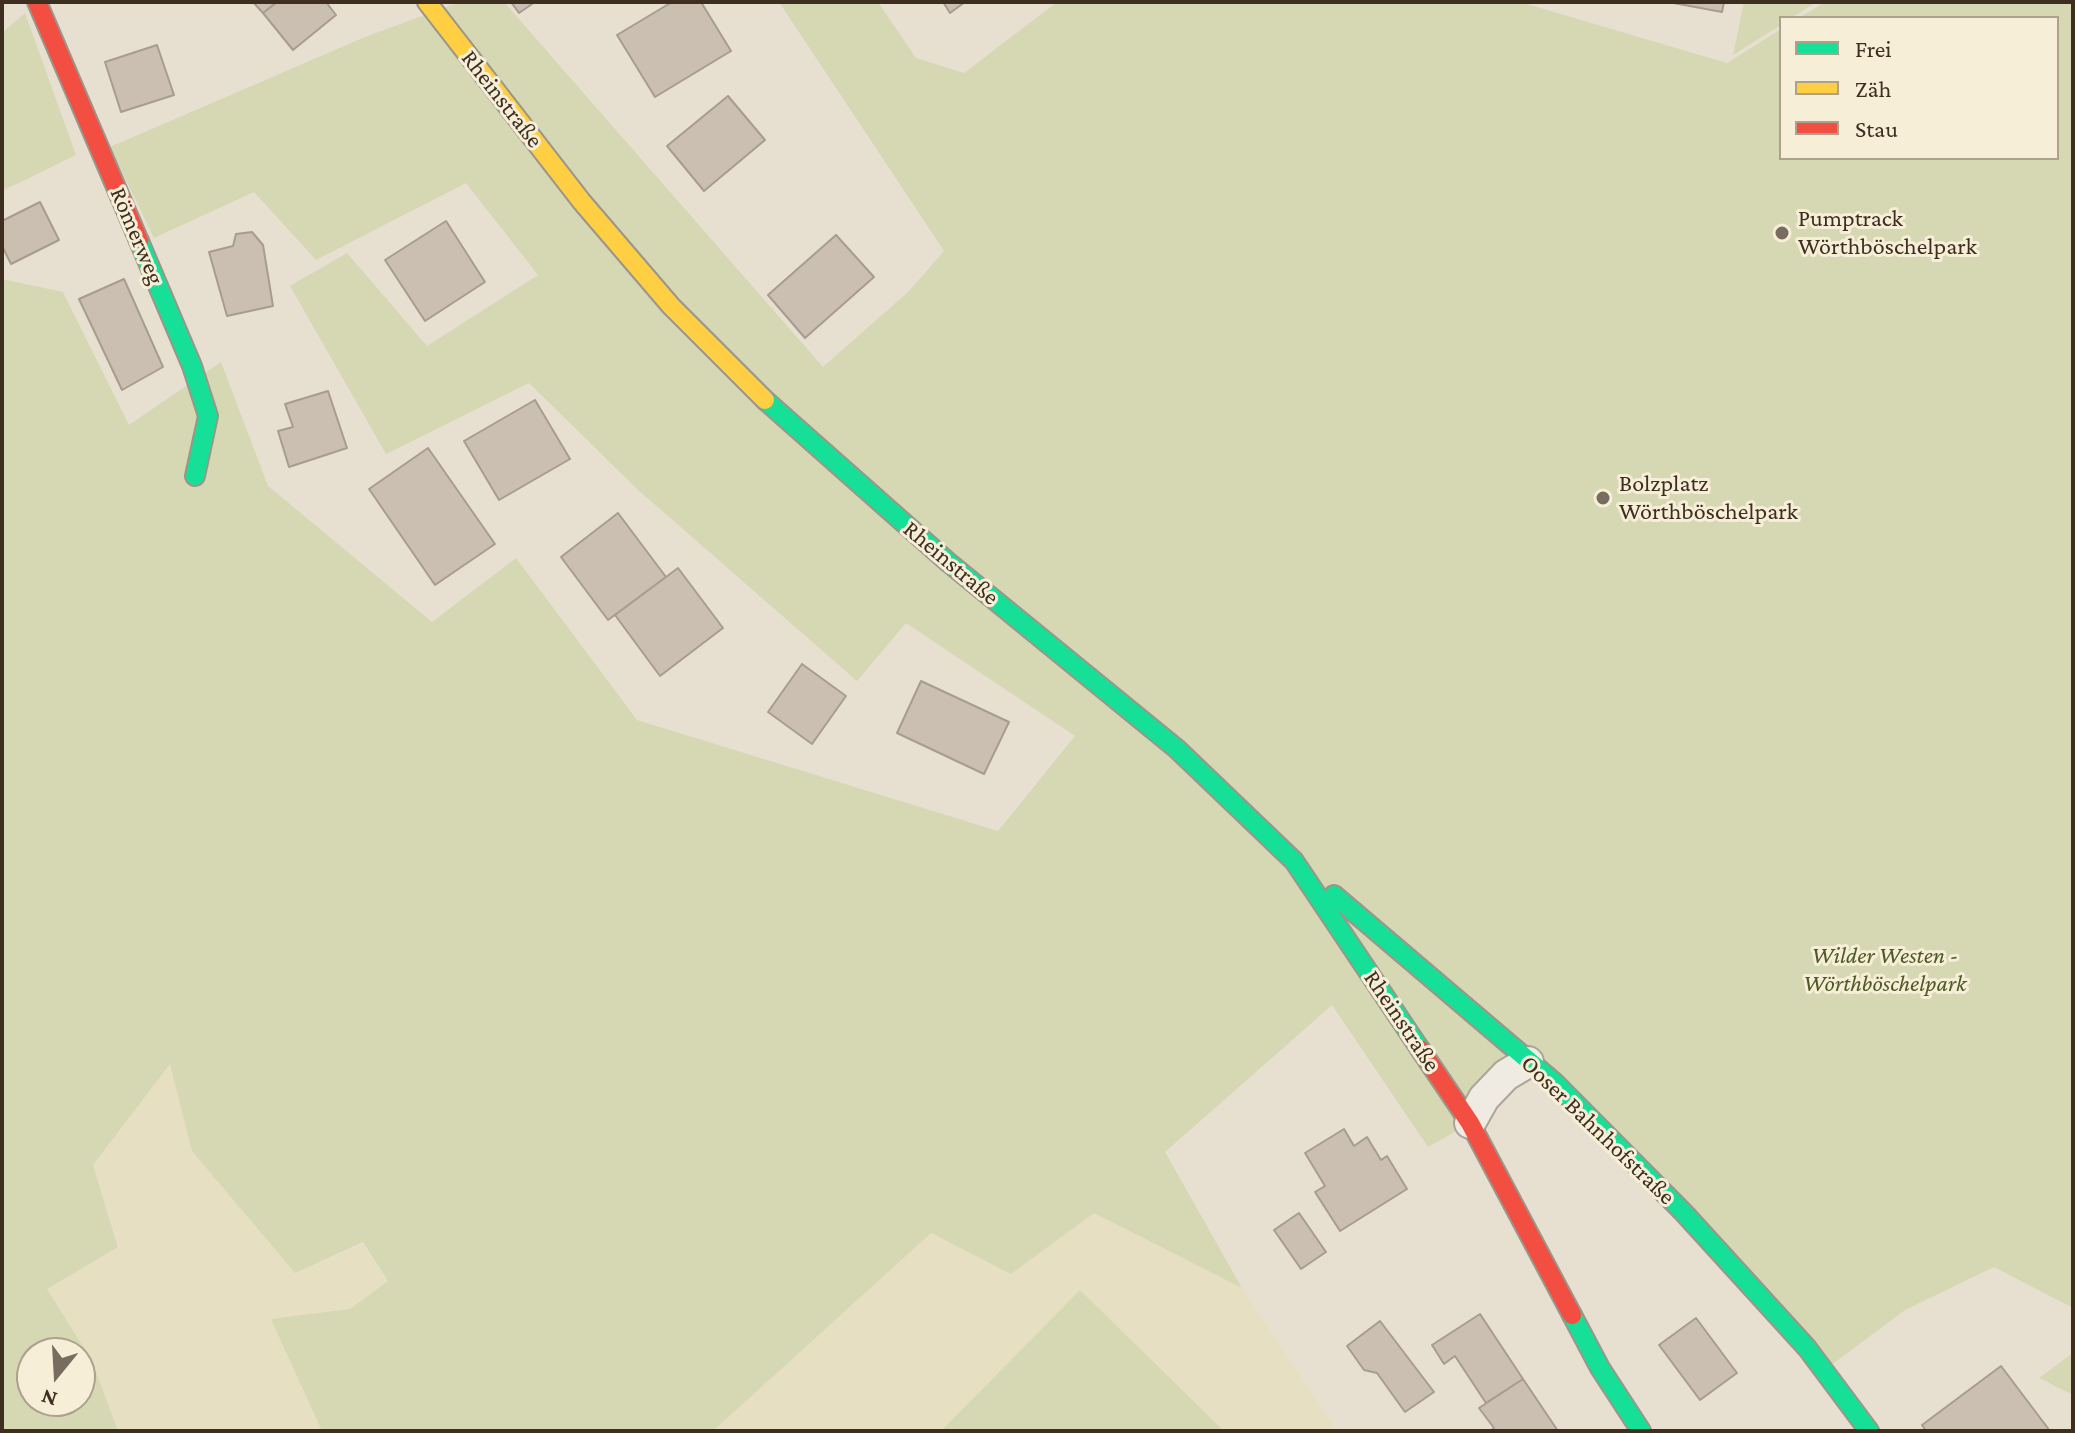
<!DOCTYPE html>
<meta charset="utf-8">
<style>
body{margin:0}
#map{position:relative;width:2075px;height:1433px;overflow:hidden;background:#e7e0d1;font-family:"Crimson Pro",serif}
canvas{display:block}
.frame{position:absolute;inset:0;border:4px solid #3d2e20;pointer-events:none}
.legend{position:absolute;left:1779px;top:16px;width:280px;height:144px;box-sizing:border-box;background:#f7eed8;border:2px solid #ada18e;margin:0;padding:10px 14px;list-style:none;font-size:24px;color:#3d2e20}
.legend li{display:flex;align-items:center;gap:16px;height:40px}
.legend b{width:40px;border:2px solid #ada18e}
.north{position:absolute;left:16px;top:1337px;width:80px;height:80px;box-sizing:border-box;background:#f7eed8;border:2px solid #ada18e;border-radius:50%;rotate:198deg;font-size:22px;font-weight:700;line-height:32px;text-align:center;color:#3d2e20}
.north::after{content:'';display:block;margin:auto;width:28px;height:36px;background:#786c5e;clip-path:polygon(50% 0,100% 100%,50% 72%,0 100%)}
</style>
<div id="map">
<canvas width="2075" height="1433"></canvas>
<div class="frame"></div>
<ul class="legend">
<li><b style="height:10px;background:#16e098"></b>Frei</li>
<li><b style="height:10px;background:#ffcf43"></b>Zäh</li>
<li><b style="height:10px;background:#f24e42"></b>Stau</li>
</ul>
<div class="north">N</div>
</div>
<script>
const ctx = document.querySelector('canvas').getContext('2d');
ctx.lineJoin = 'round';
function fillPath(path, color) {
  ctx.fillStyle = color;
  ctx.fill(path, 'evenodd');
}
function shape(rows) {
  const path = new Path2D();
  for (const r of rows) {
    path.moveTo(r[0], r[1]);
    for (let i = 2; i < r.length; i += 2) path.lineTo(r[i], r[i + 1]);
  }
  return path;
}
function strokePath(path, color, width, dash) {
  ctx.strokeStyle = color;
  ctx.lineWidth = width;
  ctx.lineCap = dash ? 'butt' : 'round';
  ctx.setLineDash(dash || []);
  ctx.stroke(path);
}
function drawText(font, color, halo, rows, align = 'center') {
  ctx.font = font + ' "Crimson Pro",serif';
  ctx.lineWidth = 6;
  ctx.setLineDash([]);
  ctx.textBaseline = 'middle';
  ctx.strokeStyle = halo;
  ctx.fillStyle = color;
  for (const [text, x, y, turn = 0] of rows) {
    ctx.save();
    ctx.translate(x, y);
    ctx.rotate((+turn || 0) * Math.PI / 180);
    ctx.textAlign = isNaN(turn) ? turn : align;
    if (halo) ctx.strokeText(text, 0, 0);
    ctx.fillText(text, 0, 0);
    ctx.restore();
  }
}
fillPath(shape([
 [170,1063,192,1151,294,1272,363,1244,388,1281,350,1309,272,1319,322,1431,118,1431,92,1361,47,1289,118,1247,121,1249,93,1166],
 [1094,1213,1242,1288,1337,1431,1224,1431,1080,1290,941,1431,713,1431,931,1233,1011,1274]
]), '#e6dfc2');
fillPath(shape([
 [460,2,504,2,823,367,909,291,944,251,779,2,878,2,916,58,964,73,1057,2,1520,2,1727,63,1781,29,1781,158,2057,158,2057,18,1799,18,1825,2,2073,2,2073,1308,1994,1267,1905,1310,1830,1366,1529,1062,1470,1123,1428,1147,1332,1005,1165,1152,1242,1288,1094,1213,1011,1274,931,1233,713,1431,322,1431,271,1319,350,1309,388,1281,363,1242,295,1273,192,1151,170,1064,93,1165,118,1247,47,1289,92,1361,118,1431,2,1431,2,279,63,292,129,425,221,362,268,486,432,622,516,558,637,720,998,831,1075,736,906,623,857,681,637,489,529,383,386,454,290,286,347,253,427,346,538,275,466,183,316,260,254,192,154,238,110,147,365,37],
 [32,1353,80,1353,80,1401,32,1401],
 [1744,2,1816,2,1791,18,1781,18,1781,25,1733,55],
 [25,13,76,155,2,191,2,33],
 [1080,1290,1224,1431,941,1431],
 [2073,1353,2073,1395,2039,1378]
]), '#d6d7b3');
const building = shape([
 [253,2,277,2,263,13,253,2],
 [277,2,326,2,336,15,293,50,263,13,277,2],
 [511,2,535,2,519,13,511,2],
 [672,2,701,2,731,51,655,97,617,35,672,2],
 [943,2,965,2,950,13,943,2],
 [1668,2,1724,2,1722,12,1668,2],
 [157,45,174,95,121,112,105,62,157,45],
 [728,96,765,140,704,191,667,146,728,96],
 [40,202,59,240,11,264,2,246,2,221,40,202],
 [446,221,485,282,425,321,385,260,446,221],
 [252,232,263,245,273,306,227,316,209,252,233,246,236,234,252,232],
 [836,235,874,277,805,338,768,295,836,235],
 [124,279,163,367,122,390,79,299,124,279],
 [328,391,347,448,289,467,278,431,293,427,285,404,328,391],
 [535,400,570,459,499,500,464,441,535,400],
 [428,448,495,544,435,585,369,489,428,448],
 [618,513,666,577,608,620,561,557,618,513],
 [678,568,723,628,660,676,615,615,678,568],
 [802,664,846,696,812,744,768,712,802,664],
 [921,681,1009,722,984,774,897,733,921,681],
 [1344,1129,1354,1146,1367,1137,1381,1160,1387,1156,1407,1189,1340,1231,1315,1192,1325,1186,1305,1153,1344,1129],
 [1299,1213,1326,1252,1301,1269,1274,1230,1299,1213],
 [1480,1314,1523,1379,1486,1403,1455,1356,1444,1364,1432,1345,1480,1314],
 [1696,1318,1737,1373,1700,1400,1659,1345,1696,1318],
 [1380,1321,1434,1392,1405,1412,1377,1373,1364,1370,1347,1346,1380,1321],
 [2001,1366,2050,1431,1926,1431,1922,1425,2001,1366],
 [1523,1379,1558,1431,1490,1431,1494,1428,1479,1408,1523,1379]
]);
fillPath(building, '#cbbfb2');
strokePath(building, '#a89c90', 2);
const street = shape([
 [1470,1123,1484,1098,1506,1075,1528,1062]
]);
const fast = shape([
 [139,241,192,366,208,416,195,476],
 [765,400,948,562,1177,749,1294,861,1420,1049],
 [1334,895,1555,1083,1684,1213,1807,1348,1869,1431],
 [1572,1315,1600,1368,1641,1431]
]);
const slow = shape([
 [427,2,582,202,671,306,765,400]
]);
const jam = shape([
 [37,2,139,241],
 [1420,1049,1470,1123,1572,1315]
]);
strokePath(street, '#ada599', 34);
strokePath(fast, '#9c958a', 22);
strokePath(slow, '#9c958a', 22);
strokePath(jam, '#9c958a', 22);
strokePath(street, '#efebe3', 30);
strokePath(fast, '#16e098', 18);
strokePath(slow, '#ffcf43', 18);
strokePath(jam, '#f24e42', 18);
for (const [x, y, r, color] of [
 [1782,233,8,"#786c5e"],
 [1603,498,8,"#786c5e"]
]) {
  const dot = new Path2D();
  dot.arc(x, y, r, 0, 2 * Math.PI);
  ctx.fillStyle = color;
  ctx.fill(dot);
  strokePath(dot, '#f7eed8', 3);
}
drawText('24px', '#3d2e20', '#f7eed8', [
 ["Rheinstraße",502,99,52],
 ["Römerweg",137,236,67],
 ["Rheinstraße",951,563,40],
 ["Rheinstraße",1402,1021,56],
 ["Ooser Bahnhofstraße",1598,1130,44]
]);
drawText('24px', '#3d2e20', '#f7eed8', [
 ["Pumptrack",1798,219],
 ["Wörthböschelpark",1798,247],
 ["Bolzplatz",1619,484],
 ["Wörthböschelpark",1619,512]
], 'left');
drawText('italic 24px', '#4d5a26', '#f7eed8', [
 ["Wilder Westen -",1885,956],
 ["Wörthböschelpark",1885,984]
]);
</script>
